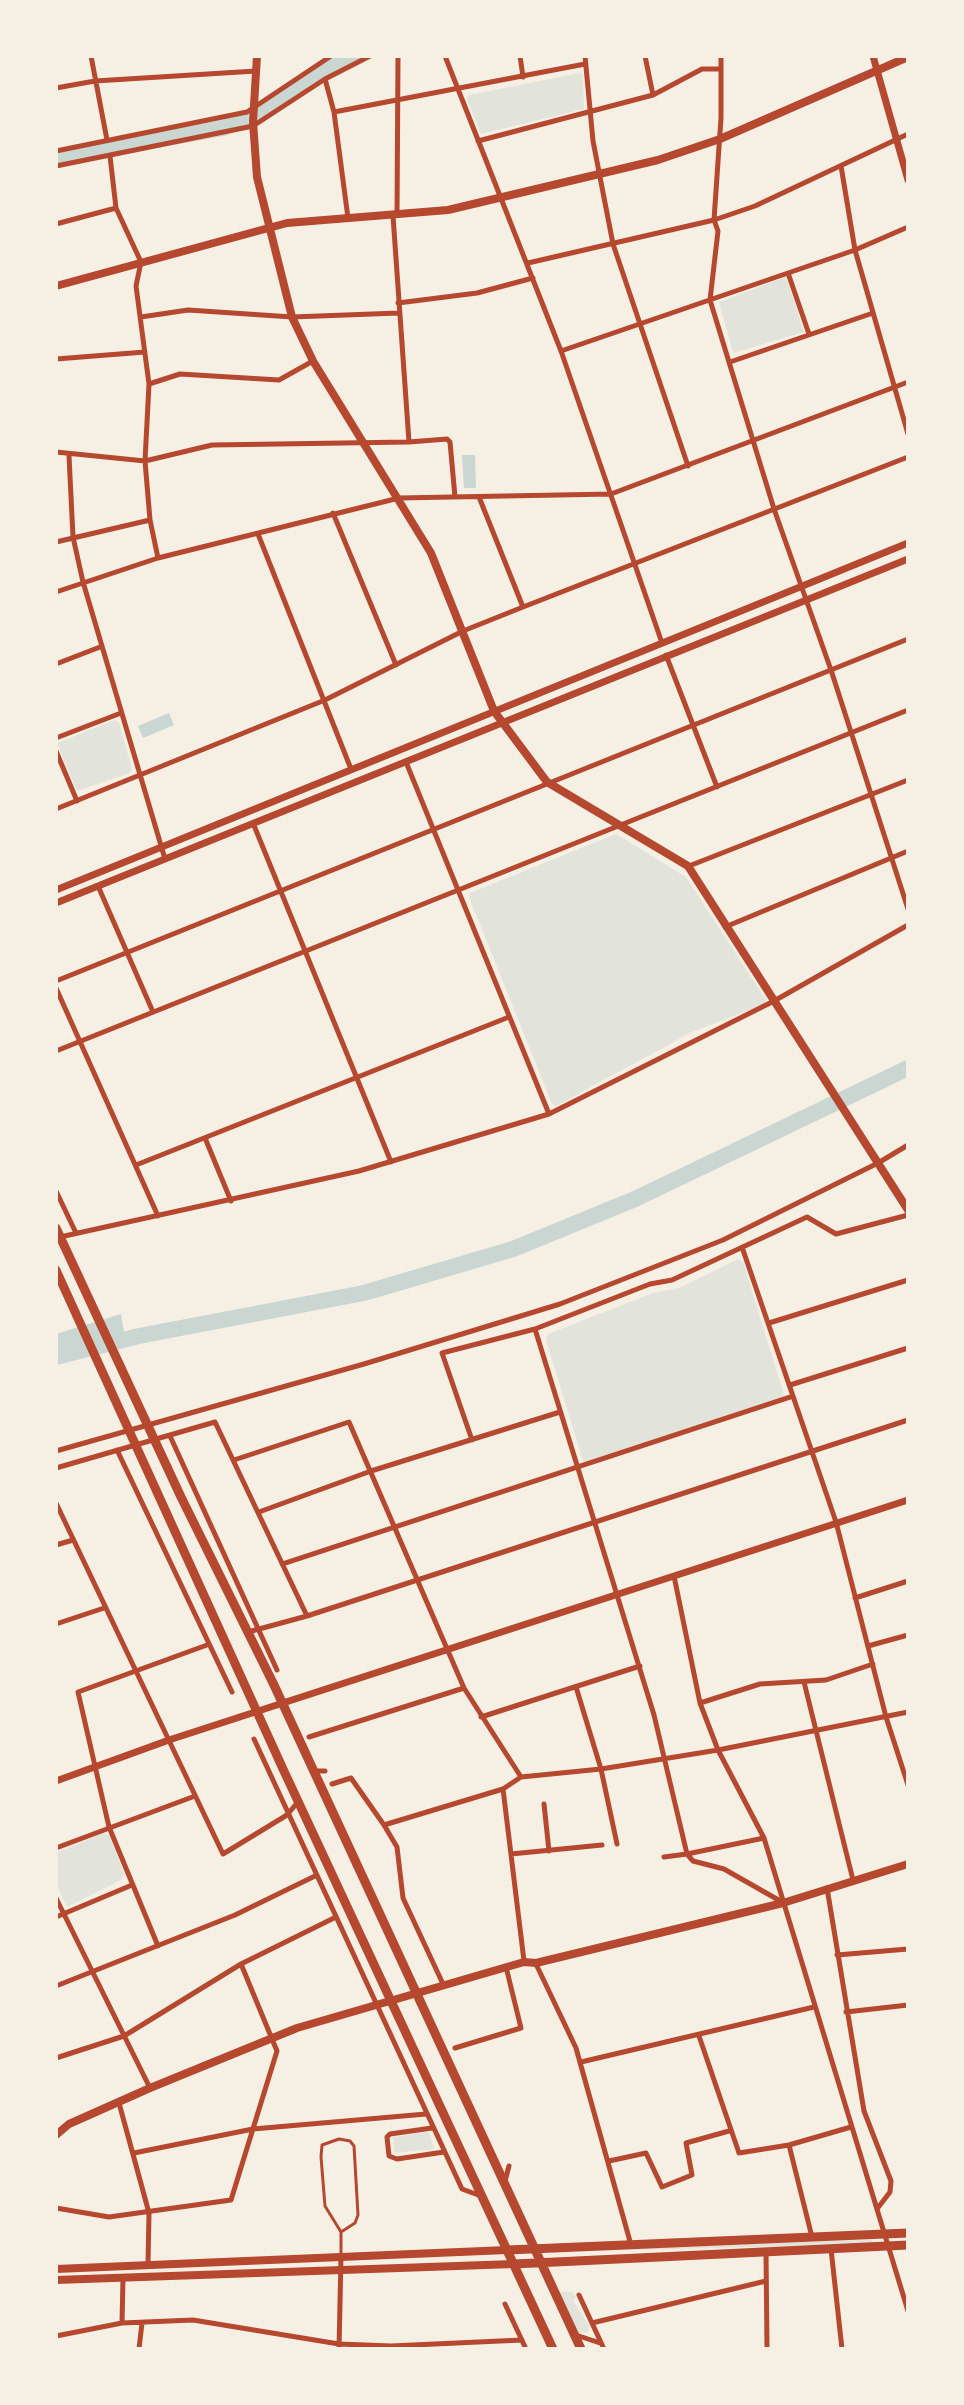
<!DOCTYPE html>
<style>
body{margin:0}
#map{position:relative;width:964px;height:2405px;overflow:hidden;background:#f6efe4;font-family:Barlow,sans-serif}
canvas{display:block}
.frame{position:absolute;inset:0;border:58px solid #f6efe4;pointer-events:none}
</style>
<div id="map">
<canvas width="964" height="2405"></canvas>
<div class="frame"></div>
</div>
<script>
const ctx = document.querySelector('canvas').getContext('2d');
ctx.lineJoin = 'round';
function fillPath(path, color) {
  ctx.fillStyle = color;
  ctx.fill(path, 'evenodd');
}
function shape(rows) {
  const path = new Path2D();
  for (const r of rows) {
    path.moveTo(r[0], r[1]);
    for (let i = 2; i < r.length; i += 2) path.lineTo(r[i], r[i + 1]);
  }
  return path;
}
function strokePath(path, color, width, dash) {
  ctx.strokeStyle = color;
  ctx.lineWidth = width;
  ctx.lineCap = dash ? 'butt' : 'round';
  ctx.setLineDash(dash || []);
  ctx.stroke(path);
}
fillPath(shape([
 [580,73,583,75,584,109,481,134,467,99,469,95],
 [786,277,804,332,733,353,719,302],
 [115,720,119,723,132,768,130,773,77,791,57,743],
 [616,834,686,877,766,1000,765,1004,692,1032,556,1106,552,1104,469,897,470,893],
 [738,1259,743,1262,785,1398,589,1463,583,1461,546,1340,548,1334,653,1293,679,1288],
 [104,1833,109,1835,124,1874,121,1880,67,1907,56,1883,56,1853],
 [429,2132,434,2149,394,2153,393,2137],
 [872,2240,872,2244,558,2252,827,2241],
 [558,2292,573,2292,576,2298,573,2300,589,2326,588,2333,577,2332]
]), '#e2e4dc');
fillPath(shape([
 [462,455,475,455,476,488,464,488],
 [169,713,174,725,143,738,138,726],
 [121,1314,124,1333,56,1353,56,1334]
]), '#c9d6d2');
strokePath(shape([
 [56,158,223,128,259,115,335,64,355,56],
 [56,1357,139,1336,364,1293,513,1249,635,1199,908,1068]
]), '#c9d6d2', 16);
strokePath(shape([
 [341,2254,341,2232,325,2206,321,2157,322,2145,339,2139,350,2141,354,2146,358,2215,355,2223,341,2232]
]), '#b5482f', 3);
strokePath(shape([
 [91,56,107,140],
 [445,56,561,351,662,643],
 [520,56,523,77],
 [585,56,593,141,613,244,688,466],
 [645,56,653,95],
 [721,56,721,118,714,220,718,231,710,300,774,509,831,670,908,909],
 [325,79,334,112,348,218],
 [56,88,95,81,256,71],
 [334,112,585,64],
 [478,141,653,95,702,69,720,69],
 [56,151,247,112,331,56],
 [110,156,116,208,141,262,136,286,149,384,145,461,150,520,158,558],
 [56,166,253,126,325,79,370,56],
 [841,166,855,250,908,434],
 [397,215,398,56],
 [56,224,116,208],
 [528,263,714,220,755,206,908,134],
 [788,273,809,334],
 [398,303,477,293,533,278],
 [141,317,188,310,292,317,399,313],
 [561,351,855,250,908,227],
 [56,359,145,352],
 [730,362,873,313],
 [149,384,180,374,279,380,313,361],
 [409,442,447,439,450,442,455,497],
 [56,452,145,461,212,445,409,442,393,216],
 [69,456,73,537,83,582,165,859],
 [479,497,523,607],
 [333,513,396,665],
 [258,534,351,769],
 [56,542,150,520],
 [56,592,158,558,399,498,611,494,908,382],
 [666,655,717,787],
 [56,664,100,647],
 [56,738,121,713],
 [56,751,77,801],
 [406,762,549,1114],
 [56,809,325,700,463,631,523,607,908,457],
 [253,823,391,1162],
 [689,866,908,780],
 [98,886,153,1012],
 [725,927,908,851],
 [56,981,908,639],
 [56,988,158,1216],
 [56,1051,908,710],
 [205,1138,231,1201],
 [136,1165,509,1017],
 [56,1191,76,1233],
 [60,1237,359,1171,549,1114,774,1001,908,925],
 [742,1247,836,1522,886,1717,908,1785],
 [769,1323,908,1280],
 [535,1329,654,1715,687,1854,764,1838],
 [790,1385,908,1348],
 [170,1436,277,1670],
 [472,1440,442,1353,535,1329,650,1284,672,1280,807,1217,836,1234,908,1215],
 [117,1450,232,1692],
 [56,1451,364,1364,560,1304,723,1240,878,1163,908,1145],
 [234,1460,349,1422,464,1688,521,1777],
 [56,1468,215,1422,307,1616],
 [56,1503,223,1854,287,1815,297,1803],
 [259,1512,371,1471,560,1412],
 [56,1545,73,1540],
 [282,1564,793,1396],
 [674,1576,700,1703,718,1750,764,1838,908,2311],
 [855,1598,908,1581],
 [56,1624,104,1608],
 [248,1632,307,1616,908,1420],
 [868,1646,908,1635],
 [804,1682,853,1880],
 [576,1687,601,1769,617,1844],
 [700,1703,760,1684,826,1680,873,1664],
 [481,1717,640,1666],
 [309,1737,464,1688],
 [254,1739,462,2189,481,2196],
 [314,1771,325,1771],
 [332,1784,351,1778,384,1825],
 [544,1804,549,1851],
 [56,1848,195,1796],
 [511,1854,602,1845],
 [664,1857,687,1854,693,1861,724,1869,782,1902],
 [827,1888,864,2111,891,2181,890,2192,877,2209],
 [56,1898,150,2088],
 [56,1917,132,1885],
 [158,1946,109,1827,78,1692,207,1645],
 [837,1955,908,1949],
 [524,1961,503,1789,521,1777,601,1769,718,1750,908,1712],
 [536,1964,576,2048,631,2245],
 [443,1984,403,1898,397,1847,384,1825,503,1789],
 [56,1986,235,1915,315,1876],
 [846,2012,908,2005],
 [699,2036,739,2153,789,2145,851,2127],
 [455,2048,521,2028,506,1967],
 [56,2058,124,2036,241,1964,334,1918],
 [581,2062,814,2007],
 [119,2103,149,2213,148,2264],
 [432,2128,390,2134,387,2137,389,2156,397,2159,444,2152],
 [789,2145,812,2237],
 [134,2153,253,2129,426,2114],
 [609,2161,646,2153,662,2187,692,2175,686,2143,729,2131],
 [505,2181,509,2166],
 [56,2208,109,2217,231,2200,277,2051,241,1964],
 [831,2249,842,2349],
 [766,2251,767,2349],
 [579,2295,604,2349],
 [505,2304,526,2349],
 [122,2323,123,2278],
 [592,2323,766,2281],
 [576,2335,600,2343],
 [56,2336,122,2323,193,2320,339,2344,391,2346,522,2340],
 [139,2349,142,2323],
 [339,2349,341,2257]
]), '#b5482f', 5);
strokePath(shape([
 [873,56,908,180],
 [56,890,908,543],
 [56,903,908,559],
 [56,1781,169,1740,908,1500]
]), '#b5482f', 7);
strokePath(shape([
 [56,2135,69,2124,150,2088,297,2028,524,1962,536,1963,783,1903,908,1864],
 [56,2269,507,2250],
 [56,2280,514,2264]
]), '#b5482f', 8);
strokePath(shape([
 [257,56,253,122,257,177,292,317,313,361,431,553,494,711,547,782,688,866,908,1210],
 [56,286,287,223,448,210,658,160,720,139,908,57]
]), '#b5482f', 8);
strokePath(shape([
 [56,1228,181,1497,274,1685,581,2349],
 [56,1270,283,1769,553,2349],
 [507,2250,908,2233],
 [514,2264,908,2245]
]), '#b5482f', 9);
</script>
